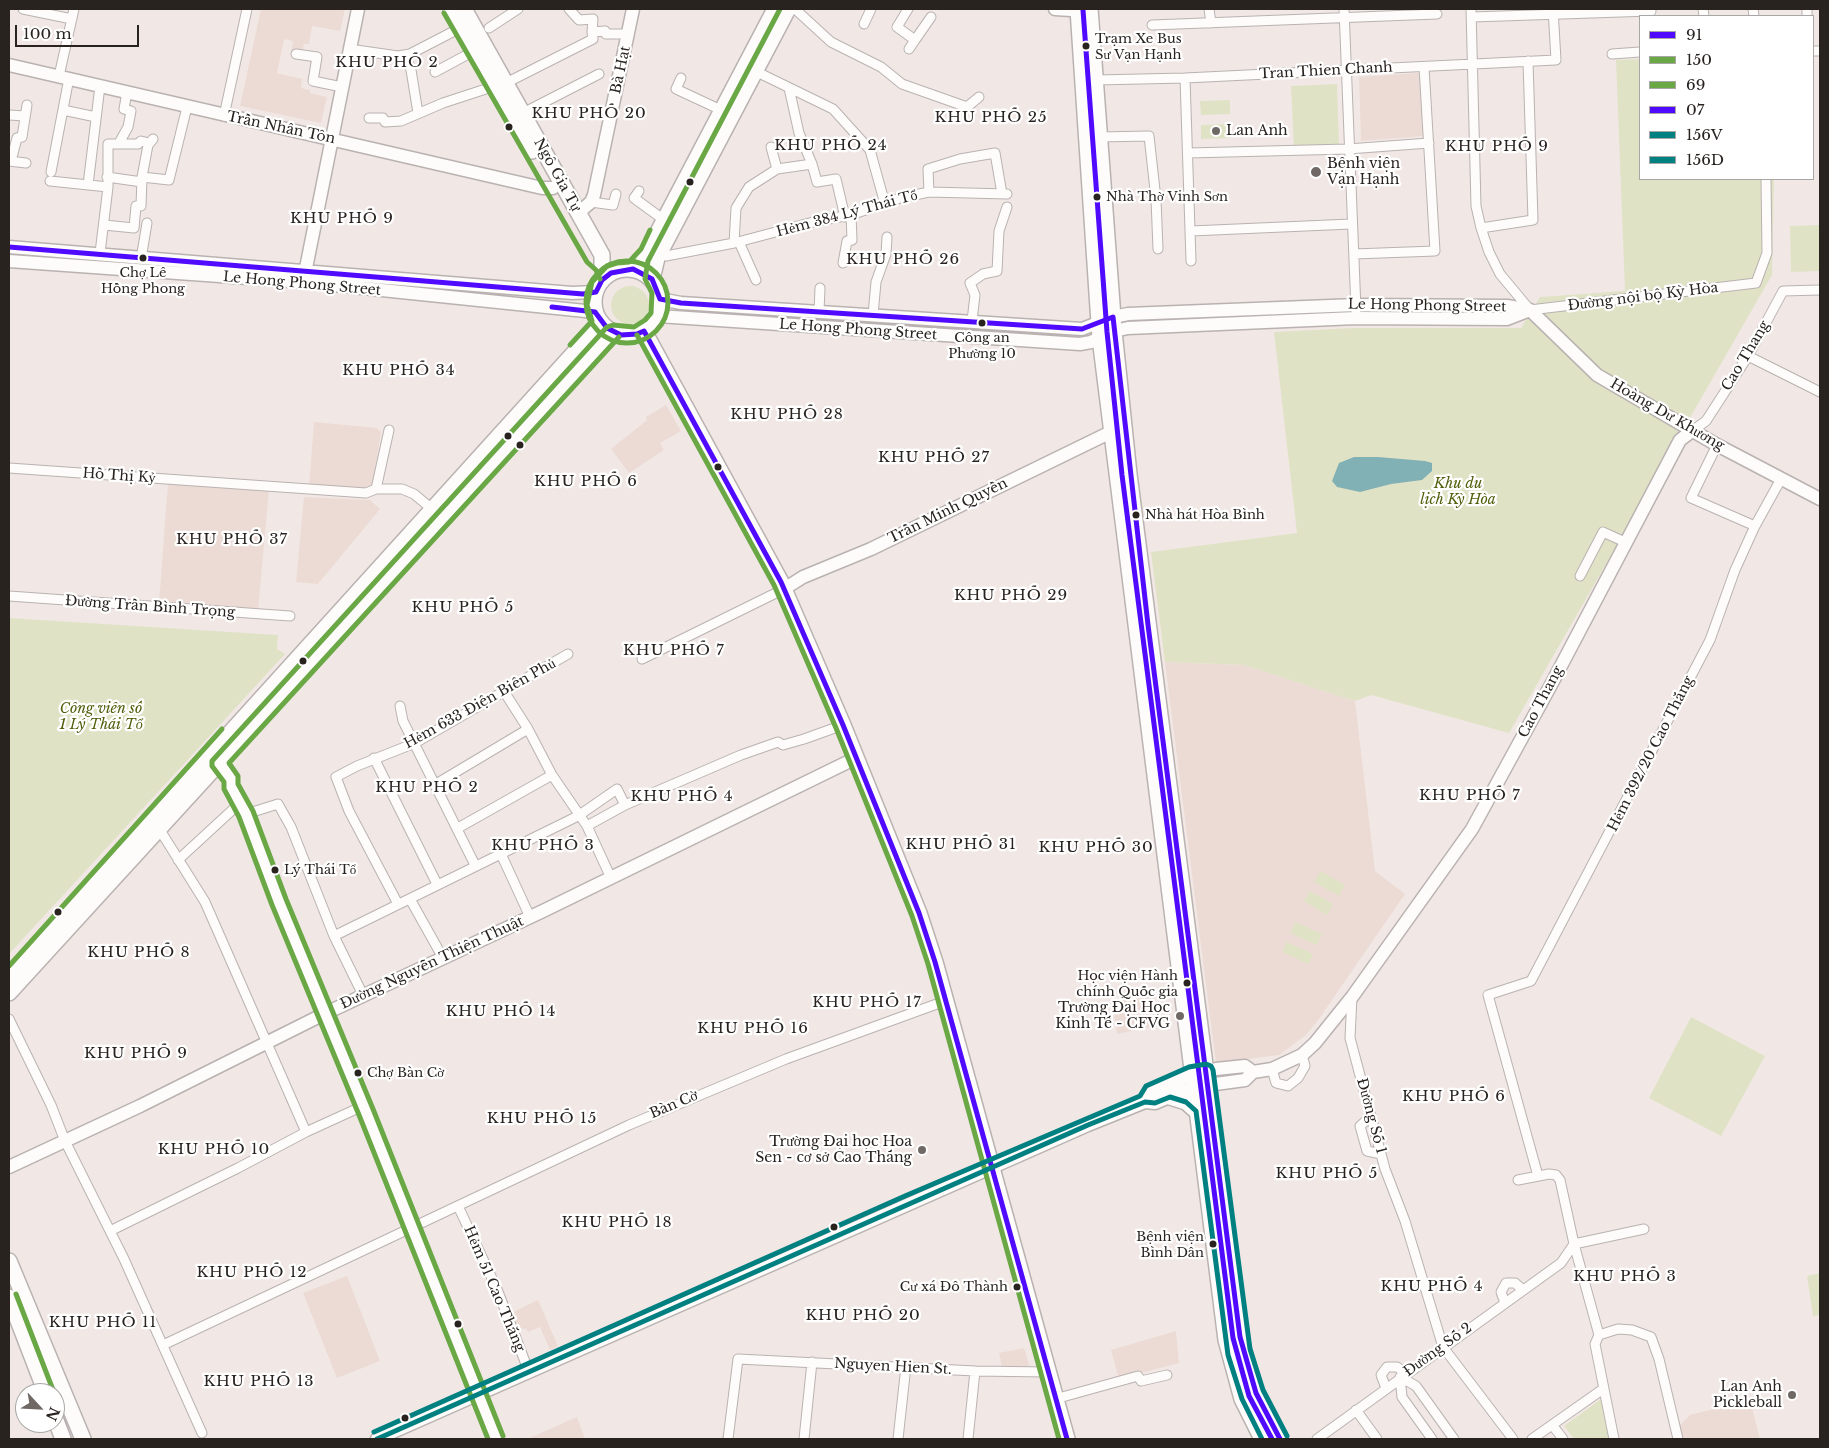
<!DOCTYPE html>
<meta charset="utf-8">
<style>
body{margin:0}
#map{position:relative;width:1829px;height:1448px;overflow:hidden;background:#f1e8e5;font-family:"Libre Baskerville",serif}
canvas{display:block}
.frame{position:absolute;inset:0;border:10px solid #292320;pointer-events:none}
.legend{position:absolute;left:1639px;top:15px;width:175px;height:165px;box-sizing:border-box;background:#fff;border:1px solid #a9a7a6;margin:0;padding:6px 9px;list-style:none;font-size:15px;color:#292320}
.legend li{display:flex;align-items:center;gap:10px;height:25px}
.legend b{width:25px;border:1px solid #a9a7a6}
.north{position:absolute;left:15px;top:1383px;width:50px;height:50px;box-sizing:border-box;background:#fff;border:1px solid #a9a7a6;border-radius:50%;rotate:115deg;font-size:14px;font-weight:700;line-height:20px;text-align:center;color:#292320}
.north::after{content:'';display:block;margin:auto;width:18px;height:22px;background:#6f6865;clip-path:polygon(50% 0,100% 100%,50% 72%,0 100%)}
.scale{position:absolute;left:15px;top:25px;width:124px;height:22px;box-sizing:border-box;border:2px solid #292320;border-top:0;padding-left:6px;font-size:15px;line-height:18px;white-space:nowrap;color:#292320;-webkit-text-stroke:4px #fff;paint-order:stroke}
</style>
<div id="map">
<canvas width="1829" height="1448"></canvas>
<div class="frame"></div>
<ul class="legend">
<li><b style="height:6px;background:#4f0aff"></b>91</li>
<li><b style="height:6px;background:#6aa846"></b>150</li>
<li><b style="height:6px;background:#6aa846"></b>69</li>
<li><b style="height:6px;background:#4f0aff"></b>07</li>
<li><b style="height:6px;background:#008080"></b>156V</li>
<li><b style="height:6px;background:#008080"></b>156D</li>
</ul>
<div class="north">N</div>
<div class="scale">100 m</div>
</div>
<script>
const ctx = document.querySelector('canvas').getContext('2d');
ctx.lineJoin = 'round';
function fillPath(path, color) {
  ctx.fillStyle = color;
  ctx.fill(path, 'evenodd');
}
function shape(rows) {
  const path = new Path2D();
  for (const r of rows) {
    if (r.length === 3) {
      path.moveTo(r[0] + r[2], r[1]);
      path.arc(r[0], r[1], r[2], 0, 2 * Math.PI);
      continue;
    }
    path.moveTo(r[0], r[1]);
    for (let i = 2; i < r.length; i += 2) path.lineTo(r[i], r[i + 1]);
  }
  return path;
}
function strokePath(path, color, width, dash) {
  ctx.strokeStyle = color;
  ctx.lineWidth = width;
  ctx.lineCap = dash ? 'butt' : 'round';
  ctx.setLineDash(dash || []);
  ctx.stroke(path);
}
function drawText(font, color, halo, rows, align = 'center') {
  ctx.font = font + ' "Libre Baskerville",serif';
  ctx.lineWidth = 4.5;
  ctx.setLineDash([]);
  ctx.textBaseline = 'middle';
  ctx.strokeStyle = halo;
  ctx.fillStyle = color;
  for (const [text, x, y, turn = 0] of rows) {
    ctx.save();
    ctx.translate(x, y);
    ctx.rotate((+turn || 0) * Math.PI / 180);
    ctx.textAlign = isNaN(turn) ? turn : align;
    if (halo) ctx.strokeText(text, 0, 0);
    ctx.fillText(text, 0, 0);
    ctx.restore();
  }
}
fillPath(shape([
 [261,9,345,9,340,31,312,26,309,44,304,44,302,53,291,52,293,41,284,39,277,73,302,79,301,88,310,90,310,93,327,97,321,123,240,106],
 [1419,73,1424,136,1361,141,1359,77],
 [666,405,681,431,660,443,664,450,629,473,611,449,647,420,646,417],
 [314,422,377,428,381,432,372,488,309,487],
 [168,483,269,490,258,611,159,603],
 [304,497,370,500,380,509,318,584,296,582],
 [1165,662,1244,665,1355,701,1375,871,1405,894,1319,1019,1306,1035,1279,1055,1216,1063],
 [1154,995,1159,1025,1117,1034,1112,1001],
 [347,1276,380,1361,337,1378,303,1293],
 [538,1300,558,1346,550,1350,540,1327,528,1332,526,1328,517,1332,509,1314],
 [1176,1331,1179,1363,1119,1379,1111,1350],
 [1024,1348,1030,1368,1003,1371,999,1353],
 [1750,1400,1760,1439,1683,1439,1680,1425,1690,1415],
 [577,1417,585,1439,527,1439]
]), '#ecdbd4');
fillPath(shape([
 [1640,59,1640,179,1774,179,1772,275,1509,733,1371,695,1355,701,1244,665,1165,662,1151,552,1297,533,1274,332,1353,328,1521,328,1540,297,1625,291,1616,60],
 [1337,84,1339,146,1294,149,1291,86],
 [1230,100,1230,114,1201,115,1200,101],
 [1231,124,1231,138,1201,139,1201,125],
 [1820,225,1820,271,1791,272,1790,226],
 [630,305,19],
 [9,618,278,635,277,649,285,654,9,954],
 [1321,871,1345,885,1339,896,1314,882],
 [1310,891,1333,904,1327,915,1304,901],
 [1295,922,1322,934,1317,945,1290,933],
 [1287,942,1313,954,1308,964,1282,952],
 [1691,1017,1765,1056,1721,1136,1649,1098],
 [1820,1273,1820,1315,1813,1316,1807,1276],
 [1601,1399,1611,1439,1574,1439,1564,1426]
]), '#e0e2c6');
fillPath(shape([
 [1354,457,1378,457,1425,461,1432,463,1432,471,1422,480,1391,484,1360,492,1337,487,1332,481,1339,463]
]), '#81b0b5');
const street = shape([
 [23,9,72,19],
 [569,9,579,20,593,19,592,32,605,31,606,34,628,34],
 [795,9,831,42,881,67,902,84,967,107,979,97],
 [908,9,897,27,915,40,909,49],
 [1209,9,1211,23],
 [1344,9,1356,310],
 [1471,9,1476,206,1481,228,1489,252,1500,274,1530,310,1756,283,1767,253,1766,179],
 [1703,9,1704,16],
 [1753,9,1754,16],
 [1807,9,1807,16],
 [1472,17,1651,11,1651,9],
 [864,24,871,9],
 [1152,25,1437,14],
 [489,28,518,9],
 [915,40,931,17],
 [349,49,398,56,410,54,462,27],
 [1813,51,1820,51],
 [296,54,317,57,313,81,342,87],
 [1612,54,1640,52],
 [405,55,411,70,418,113],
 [755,71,833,109,870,150,885,204],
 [435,72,474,51],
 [59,76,74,9],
 [681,78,676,89,721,110],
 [1185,78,1191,261],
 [1096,80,1185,78,1556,60,1553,9],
 [506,83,593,39,592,32],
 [789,88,799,133,812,164,817,182,836,179,845,217],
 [63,110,96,117],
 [523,113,599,74],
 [9,115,25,116],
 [224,116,247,9],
 [369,118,383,118,385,122,401,121,443,103,495,86],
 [1099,137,1149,136,1156,199,1158,249],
 [119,143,128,127,131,111,124,109,127,92],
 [771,147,777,169],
 [1188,153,1348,149,1429,143],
 [9,161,26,163],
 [11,161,17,138,22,137,27,105],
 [51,172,69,78],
 [107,177,142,182],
 [142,177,169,180,187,107],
 [50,181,108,187],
 [88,185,100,86],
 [639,191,634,198,664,220],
 [929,192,928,169,960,159,995,153,1002,194],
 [591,202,613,205,616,194],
 [141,206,142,177,148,145,153,139],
 [104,225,134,228,136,206],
 [1481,228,1533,220,1528,61],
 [1191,231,1351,224],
 [739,242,756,280],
 [734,243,736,208,749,187,777,169,812,164],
 [100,253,108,187,108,144,138,144,141,141,149,143],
 [660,254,666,256,734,243,817,221,851,215,900,198,929,192,1007,194],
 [1354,254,1435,251,1424,67],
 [141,259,147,223],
 [843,263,847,241,852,240,851,215],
 [819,311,820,288],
 [873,315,876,282,886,254,887,237],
 [972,321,975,295,970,283,983,274,997,271,999,231,1007,207],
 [1748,356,1820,392],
 [1692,431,1706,421,1748,356,1783,291,1820,290],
 [1717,445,1691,498,1755,526],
 [9,468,366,493,376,489,402,489,414,494,432,509],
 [376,489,389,430],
 [1580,576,1603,532,1625,542],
 [9,596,290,616],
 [642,659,784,589],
 [505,693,528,729,552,775,587,826,611,878],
 [400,706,403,721,475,865],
 [374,758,437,884],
 [436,784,528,729],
 [246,814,278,804,291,827,334,936,363,995],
 [587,826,625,805,741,755,778,742,783,745,804,739,843,725],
 [158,827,205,902,306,1132],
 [458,828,552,775],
 [501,854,530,917],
 [178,860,241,802],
 [410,899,443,958],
 [398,904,349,811,336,777,357,766,415,743,568,654],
 [334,936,578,816,617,789,625,805],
 [1352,997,1350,1038,1385,1169,1405,1221,1443,1347,1513,1439],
 [9,1019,51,1105,65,1141,124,1259,202,1433],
 [1272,1069,1276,1083,1288,1086,1298,1078,1305,1066,1302,1055],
 [1371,1116,1360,1126,1367,1151,1381,1154],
 [1538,1176,1488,995,1531,981,1710,640,1735,570,1755,526,1781,479],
 [1518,1180,1549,1174,1556,1175,1560,1180,1574,1244,1599,1335,1618,1329,1632,1330,1651,1337,1659,1359,1678,1439],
 [458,1206,497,1289,529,1372],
 [110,1231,238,1168,306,1132,363,1106],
 [1505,1303,1501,1292,1506,1283,1515,1283,1523,1290],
 [1599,1335,1595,1344,1614,1439],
 [163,1345,629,1125,786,1059,945,1001],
 [1400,1377,1416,1386,1454,1439],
 [1400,1377,1402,1397,1432,1439],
 [1386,1388,1381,1375,1387,1367,1397,1367,1406,1373],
 [1055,1399,1138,1376,1141,1381,1167,1375],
 [1356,1410,1377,1439],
 [1553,1426,1563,1439],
 [728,1439,738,1359,975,1371,1048,1372],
 [804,1439,812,1362],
 [898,1439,906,1366],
 [968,1439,975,1371],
 [1317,1439,1561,1263,1574,1244,1644,1229],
 [1532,1439,1603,1389]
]);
const secondary = shape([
 [1055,9,1087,11],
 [9,65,542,188,553,188],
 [578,213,591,202,594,195,633,9],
 [9,247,572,293,596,292],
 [9,261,304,282,595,312],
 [304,278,358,9],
 [660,299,681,303,1082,329,1113,317,1128,314,1356,305,1507,306,1530,310],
 [1530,310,1597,375,1717,445,1820,499],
 [658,316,1080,344,1091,342,1114,331,1128,328,1356,318,1507,319,1530,310],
 [784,589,803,577,871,549,1111,432],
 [214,758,231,779,231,786,246,814,279,902,366,1112,496,1439],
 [1145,1102,1150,1093,1192,1074,1216,1069,1245,1066,1253,1072],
 [9,1167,140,1106,324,1014,543,911,856,758],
 [377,1439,1088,1125,1145,1102,1155,1103,1193,1087,1245,1080,1253,1072,1272,1069,1302,1055,1315,1043,1352,997,1472,829,1552,683,1680,440,1692,431]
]);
const primary = shape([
 [451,9,532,151],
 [464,9,602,255,602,265,607,276],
 [1078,9,1100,338,1226,1340,1242,1399,1262,1439],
 [1090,9,1114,331,1129,474,1240,1337,1256,1393,1280,1439],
 [627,302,33],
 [633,269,647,253,775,9],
 [652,279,657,258,788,9],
 [644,331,781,582,843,725,919,913,935,962,1067,1439],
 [9,977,601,323],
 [9,993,613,332],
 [1170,1097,1186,1102,1196,1111],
 [9,1261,83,1439],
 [9,1297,46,1393],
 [55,1418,63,1439]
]);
strokePath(street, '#b9b2b0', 11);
strokePath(secondary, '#b9b2b0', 15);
strokePath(primary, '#b9b2b0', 18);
strokePath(street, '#fdfcfb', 9);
strokePath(secondary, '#fdfcfb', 12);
strokePath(primary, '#fdfcfb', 15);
strokePath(shape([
 [9,247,583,294,596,292,602,280,611,273,633,269,652,279,660,299,681,303,1082,329,1113,317,1148,625,1240,1337,1256,1393,1280,1439],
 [552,307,595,312,607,328,621,335,637,334,644,331,781,582,843,725,919,913,935,962,1067,1439]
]), '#4f0aff', 5);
strokePath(shape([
 [444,13,587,262,596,270,600,279],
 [627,302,41],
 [637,335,774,585,836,728,912,916,928,964,1059,1439],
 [503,1436,373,1109,286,899,253,811,238,784,238,776,229,763,619,337]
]), '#6aa846', 5);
strokePath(shape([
 [570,345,592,321,587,305,592,282,607,266,617,263,629,262,641,249,650,230],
 [9,966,222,729],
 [16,1294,53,1390],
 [488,1439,359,1115,272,905,239,817,224,789,224,782,212,766,212,761,607,327,613,325,634,327,645,320,651,313,652,293,645,279,648,261,780,9]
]), '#6aa846', 5);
strokePath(shape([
 [1083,10,1107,332,1122,475,1233,1338,1249,1396,1272,1439]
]), '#4f0aff', 5);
strokePath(shape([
 [374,1432,905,1196,1140,1096,1146,1086,1189,1067,1206,1064,1211,1066,1213,1070,1250,1349,1263,1390,1287,1436]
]), '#008080', 5);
strokePath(shape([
 [377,1439,1088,1125,1145,1102,1155,1103,1170,1097,1186,1102,1196,1111,1228,1355,1242,1399,1262,1439]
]), '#008080', 5);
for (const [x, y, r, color] of [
 [1086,46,4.5,"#292320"],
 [509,127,4.5,"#292320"],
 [1216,131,5,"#6f6865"],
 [1316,172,6,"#6f6865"],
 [690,182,4.5,"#292320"],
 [1097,197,4.5,"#292320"],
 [143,258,4.5,"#292320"],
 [982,323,4.5,"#292320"],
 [508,436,4.5,"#292320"],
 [520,445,4.5,"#292320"],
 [718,467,4.5,"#292320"],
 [1136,515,4.5,"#292320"],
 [303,661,4.5,"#292320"],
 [275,870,4.5,"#292320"],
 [58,912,4.5,"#292320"],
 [1187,983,4.5,"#292320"],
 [1180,1016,5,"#6f6865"],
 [358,1073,4.5,"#292320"],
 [922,1150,5,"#6f6865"],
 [834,1227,4.5,"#292320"],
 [1213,1244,4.5,"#292320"],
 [1017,1287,4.5,"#292320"],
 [458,1324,4.5,"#292320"],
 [1792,1395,5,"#6f6865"],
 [405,1418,4.5,"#292320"]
]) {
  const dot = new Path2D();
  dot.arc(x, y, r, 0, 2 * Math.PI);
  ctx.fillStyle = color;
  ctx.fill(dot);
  strokePath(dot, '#fff', 2);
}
drawText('13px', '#292320', '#fff', [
 ["Trạm Xe Bus",1095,39],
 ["Sư Vạn Hạnh",1095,55],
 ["Nhà Thờ Vinh Sơn",1106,197],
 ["Chợ Lê",143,273,"center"],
 ["Hồng Phong",143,289,"center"],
 ["Công an",982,338,"center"],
 ["Phường 10",982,354,"center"],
 ["Nhà hát Hòa Bình",1145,515],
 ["Lý Thái Tổ",284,870],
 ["Học viện Hành",1178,976,"right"],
 ["chính Quốc gia",1178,992,"right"],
 ["Chợ Bàn Cờ",367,1073],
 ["Bệnh viện",1204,1237,"right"],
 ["Bình Dân",1204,1253,"right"],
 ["Cư xá Đô Thành",1008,1287,"right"]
], 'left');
drawText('14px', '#292320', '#fff', [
 ["Bà Hạt",621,70,-78],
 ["Tran Thien Chanh",1326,71,-3],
 ["Trần Nhân Tôn",281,128,12],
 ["Ngô Gia Tự",557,175,61],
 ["Hẻm 384 Lý Thái Tổ",847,214,-15],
 ["Le Hong Phong Street",302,284,5],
 ["Đường nội bộ Kỳ Hòa",1643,297,-7],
 ["Le Hong Phong Street",1427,306,1],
 ["Le Hong Phong Street",858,330,4],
 ["Cao Thang",1746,356,-59],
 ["Hoàng Dư Khương",1667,415,30],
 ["Hồ Thị Kỷ",119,476,4],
 ["Trần Minh Quyền",948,511,-26],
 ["Đường Trần Bình Trọng",150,607,4],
 ["Cao Thang",1541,702,-62],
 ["Hẻm 633 Ðiện Biên Phủ",480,704,-29],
 ["Hẻm 392/20 Cao Thắng",1651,754,-63],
 ["Đường Nguyễn Thiện Thuật",432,963,-25],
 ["Bàn Cờ",674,1105,-23],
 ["Đường Số 1",1371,1116,75],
 ["Hẻm 51 Cao Thắng",494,1289,67],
 ["Đường Số 2",1438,1350,-36],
 ["Nguyen Hien St.",893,1367,3]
]);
drawText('14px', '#292320', '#fff', [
 ["Lan Anh",1226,131,"left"],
 ["Bệnh viện",1327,164,"left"],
 ["Vạn Hạnh",1327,180,"left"],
 ["Trường Đại Học",1170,1008],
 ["Kinh Tế - CFVG",1170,1024],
 ["Trường Đại học Hoa",912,1142],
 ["Sen - cơ sở Cao Thắng",912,1158],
 ["Lan Anh",1782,1387],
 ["Pickleball",1782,1403]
], 'right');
drawText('italic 14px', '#525f0c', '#fff', [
 ["Khu du",1458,484],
 ["lịch Kỳ Hòa",1458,500],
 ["Công viên số",101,709],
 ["1 Lý Thái Tổ",101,725]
]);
ctx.letterSpacing = '1px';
drawText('15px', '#292320', '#fff', [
 ["KHU PHỐ 2",387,63],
 ["KHU PHỐ 20",589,114],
 ["KHU PHỐ 25",991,118],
 ["KHU PHỐ 24",831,146],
 ["KHU PHỐ 9",1497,147],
 ["KHU PHỐ 9",342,219],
 ["KHU PHỐ 26",903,260],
 ["KHU PHỐ 34",399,371],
 ["KHU PHỐ 28",787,415],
 ["KHU PHỐ 27",934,458],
 ["KHU PHỐ 6",586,482],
 ["KHU PHỐ 37",232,540],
 ["KHU PHỐ 29",1011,596],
 ["KHU PHỐ 5",463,608],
 ["KHU PHỐ 7",674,651],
 ["KHU PHỐ 2",427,788],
 ["KHU PHỐ 7",1470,796],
 ["KHU PHỐ 4",682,797],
 ["KHU PHỐ 31",961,845],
 ["KHU PHỐ 3",543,846],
 ["KHU PHỐ 30",1096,848],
 ["KHU PHỐ 8",139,953],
 ["KHU PHỐ 17",867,1003],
 ["KHU PHỐ 14",501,1012],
 ["KHU PHỐ 16",753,1029],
 ["KHU PHỐ 9",136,1054],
 ["KHU PHỐ 6",1454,1097],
 ["KHU PHỐ 15",542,1119],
 ["KHU PHỐ 10",214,1150],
 ["KHU PHỐ 5",1327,1174],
 ["KHU PHỐ 18",617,1223],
 ["KHU PHỐ 12",252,1273],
 ["KHU PHỐ 3",1625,1277],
 ["KHU PHỐ 4",1432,1287],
 ["KHU PHỐ 20",863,1316],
 ["KHU PHỐ 11",103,1323],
 ["KHU PHỐ 13",259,1382]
]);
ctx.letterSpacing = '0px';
</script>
